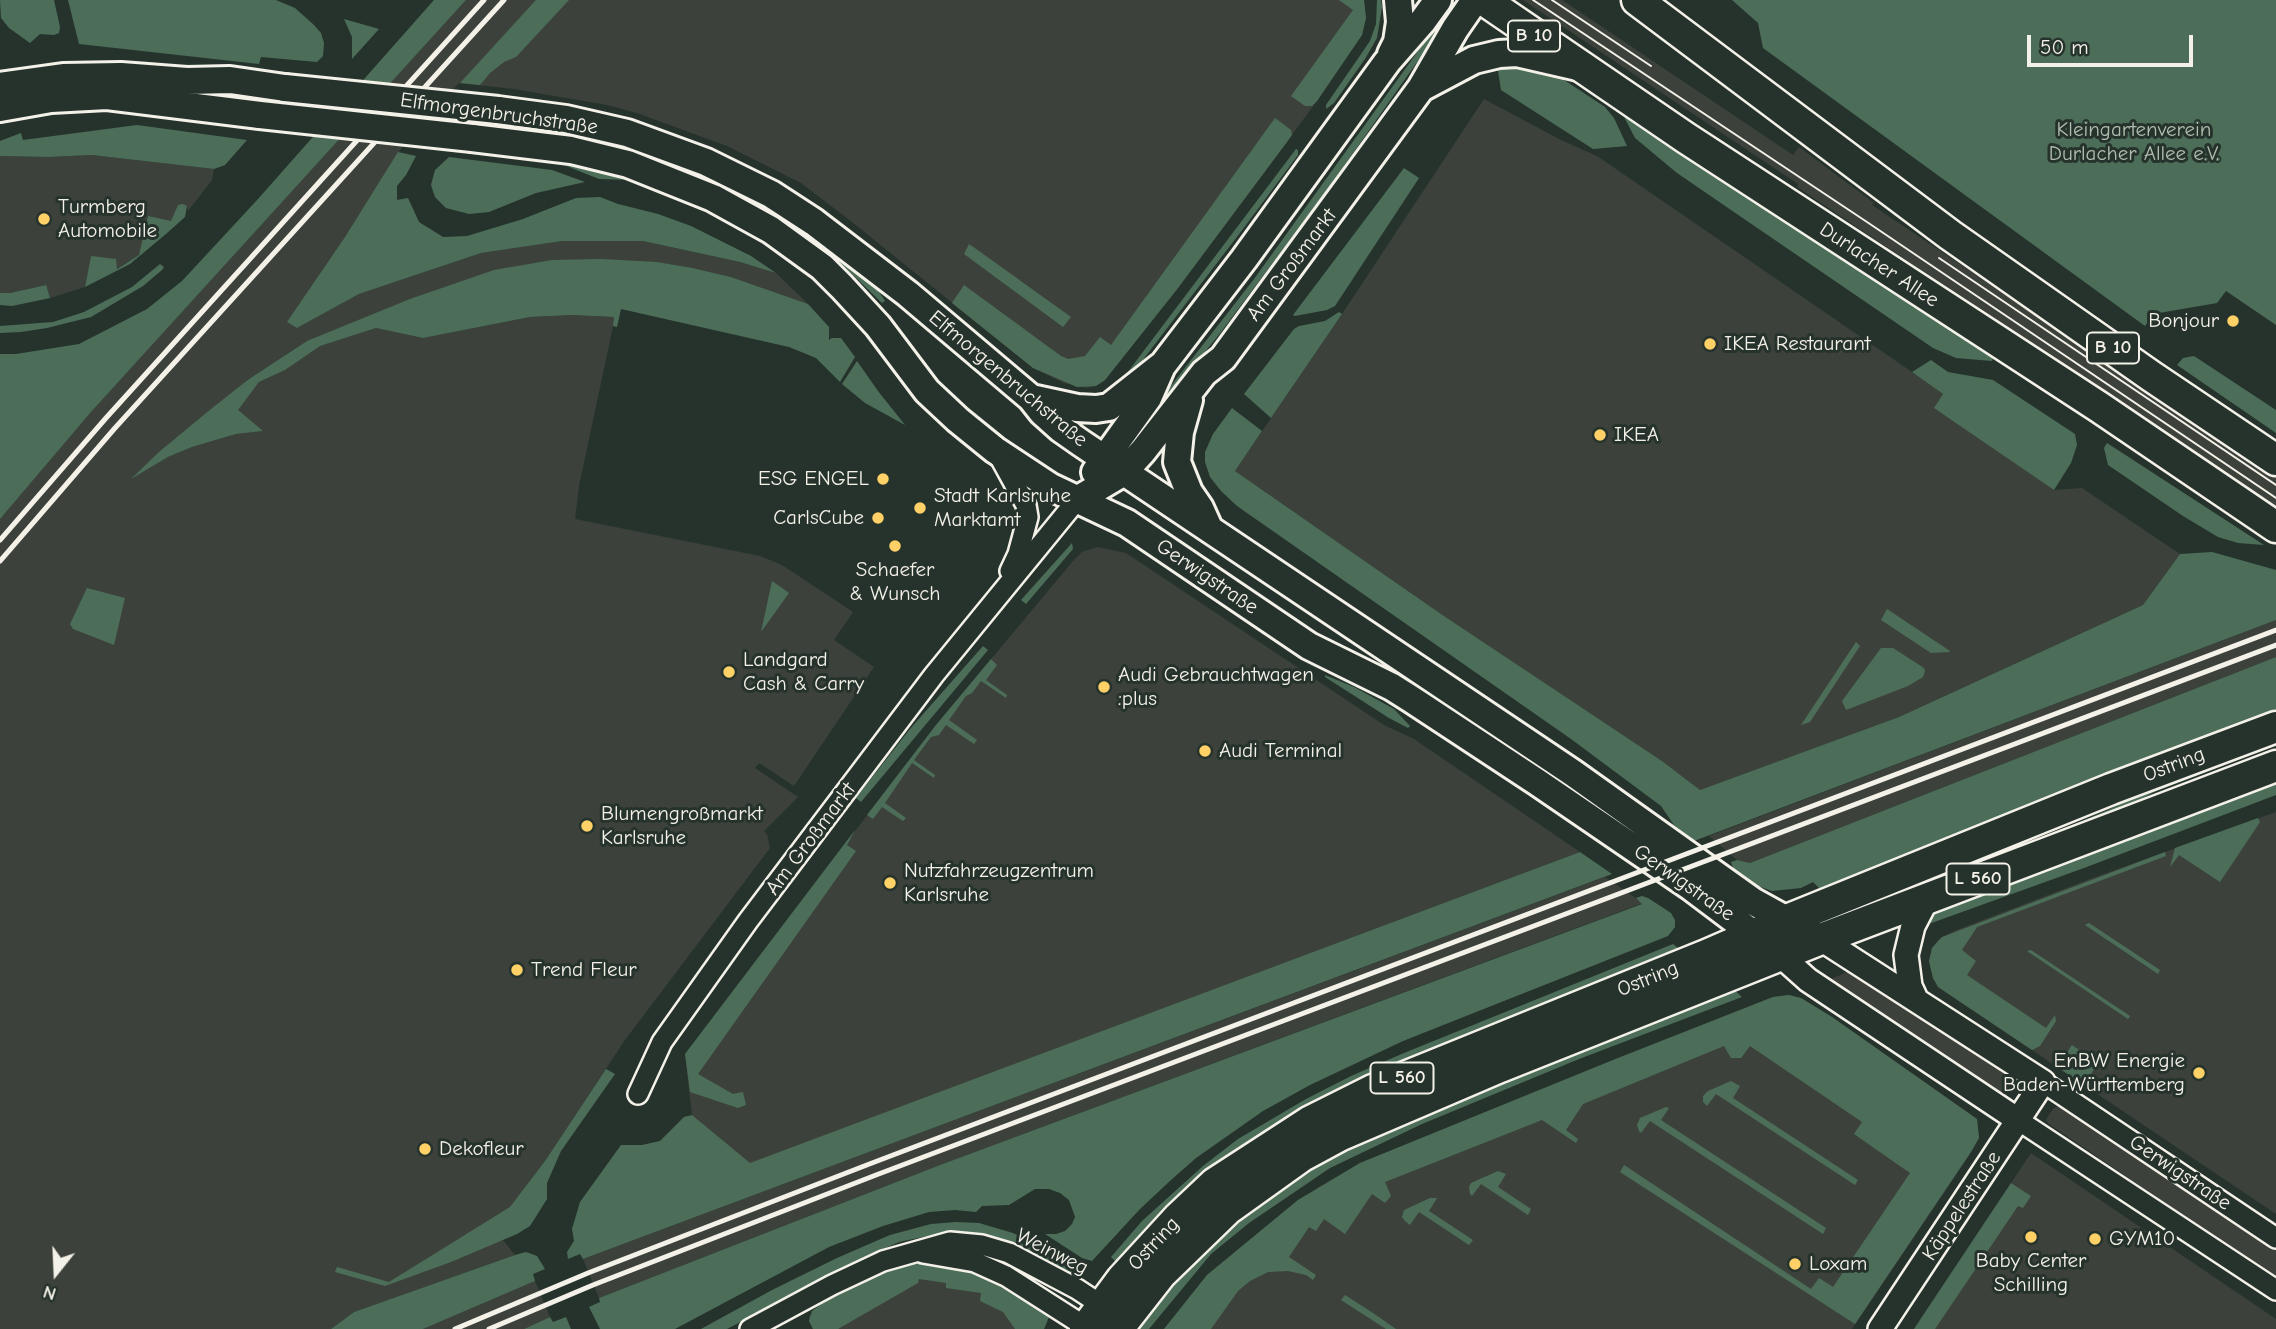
<!DOCTYPE html>
<meta charset="utf-8">
<style>
body{margin:0}
#map{position:relative;width:2276px;height:1329px;overflow:hidden;background:#26332d;font-family:"Comic Neue",sans-serif}
canvas{display:block}
.north{position:absolute;left:21px;top:1238px;width:70px;height:70px;-webkit-text-stroke:5px #26332d;paint-order:stroke;rotate:198deg;font-size:19px;font-weight:700;line-height:28px;text-align:center;color:#f4f1e8}
.north::after{content:'';display:block;margin:auto;width:24px;height:32px;background:#f4f1e8;clip-path:polygon(50% 0,100% 100%,50% 72%,0 100%)}
.scale{position:absolute;left:2027px;top:35px;width:166px;height:32px;box-sizing:border-box;border:4px solid #f4f1e8;border-top:0;padding-left:9px;font-size:21px;line-height:24px;white-space:nowrap;color:#f4f1e8;-webkit-text-stroke:5px #26332d;paint-order:stroke}
</style>
<div id="map">
<canvas width="2276" height="1329"></canvas>
<div class="north">N</div>
<div class="scale">50 m</div>
</div>
<script>
const ctx = document.querySelector('canvas').getContext('2d');
ctx.lineJoin = 'round';
function fillPath(path, color) {
  ctx.fillStyle = color;
  ctx.fill(path, 'evenodd');
}
function shape(rows) {
  const path = new Path2D();
  for (const r of rows) {
    path.moveTo(r[0], r[1]);
    for (let i = 2; i < r.length; i += 2) path.lineTo(r[i], r[i + 1]);
  }
  return path;
}
function strokePath(path, color, width, dash) {
  ctx.strokeStyle = color;
  ctx.lineWidth = width;
  ctx.lineCap = dash ? 'butt' : 'round';
  ctx.setLineDash(dash || []);
  ctx.stroke(path);
}
function drawText(font, color, halo, rows, align = 'center') {
  ctx.font = font + ' "Comic Neue",sans-serif';
  ctx.lineWidth = 6;
  ctx.setLineDash([]);
  ctx.textBaseline = 'middle';
  ctx.strokeStyle = halo;
  ctx.fillStyle = color;
  for (const [text, x, y, turn = 0] of rows) {
    ctx.save();
    ctx.translate(x, y);
    ctx.rotate((+turn || 0) * Math.PI / 180);
    ctx.textAlign = isNaN(turn) ? turn : align;
    if (halo) ctx.strokeText(text, 0, 0);
    ctx.fillText(text, 0, 0);
    ctx.restore();
  }
}
fillPath(shape([
 [466,0,1364,0,1366,18,1362,35,1317,101,1178,288,1105,380,1096,386,1087,388,1064,383,1033,368,852,222,801,183,727,146,637,113,607,105,514,89,459,83,406,141,345,237,288,322,297,328,359,294,481,253,562,241,643,241,740,262,776,273,808,304,731,277,657,262,307,341,249,379,134,477,168,457,192,447,236,434,262,431,237,410,259,382,285,370,319,346,376,328,423,338,530,317,572,315,615,317,579,486,575,519,760,556,782,565,853,612,834,640,874,667,794,786,759,763,755,768,798,797,764,831,767,834,770,848,625,1040,545,1161,511,1207,502,1239,515,1255,354,1312,331,1329,0,1329,0,519,91,412],
 [1523,0,1562,0,1793,155,1799,147,1874,203,1872,205,2276,477,2276,508,1797,187,1798,184],
 [1484,99,1561,140,1597,156,1912,372,1943,394,1935,407,2054,490,2082,488,2180,554,2143,605,1899,717,1700,790,1662,761,1441,614,1235,471,1342,314],
 [92,155,214,169,212,180,188,211,187,206,178,205,172,221,142,244,139,255,116,269,91,256,85,287,50,298,45,285,10,293,0,293,0,156,48,157],
 [1097,547,1126,553,1384,725,1414,739,1580,852,750,1164,692,1115,685,1054,936,725,1073,561,1082,552],
 [2276,620,2276,657,1750,863,1737,860,1709,836],
 [2276,812,2276,1214,1938,987,1933,978,1929,961,1932,948,1938,940,1954,931,2090,879],
 [1605,877,1643,903,940,1165,599,1298,583,1259],
 [1847,972,1998,1068,2012,1083,2008,1093,2000,1095,1829,980],
 [1789,995,1801,998,1832,1017,1977,1119,1979,1138,1971,1152,1852,1329,1164,1329,1207,1275,1298,1200,1360,1163,1613,1060,1773,997],
 [2061,1105,2276,1246,2276,1278,2049,1124,2046,1121,2048,1116,2054,1108],
 [2031,1153,2276,1319,2276,1329,1914,1329],
 [913,1264,1004,1286,1049,1317,1044,1329,813,1329,809,1321,809,1316,824,1302,882,1273],
 [535,1281,550,1317,524,1329,423,1329]
]), '#3c423b');
fillPath(shape([
 [0,0,54,0,60,27,59,33,54,35,40,34,30,43,9,28,1,18],
 [68,0,276,0,295,8,314,25,321,33,324,43,323,56,317,62,261,57,259,64,79,44],
 [434,0,466,0,91,412,0,519,0,354,16,354,79,344,147,309,182,281,258,199],
 [536,0,569,0,516,57,504,62,490,73,480,85,460,83],
 [1339,0,1364,0,1366,18,1362,35,1317,101,1312,106,1305,106,1291,96,1353,10],
 [1377,0,1381,0,1382,7,1377,38,1365,59,1334,103,1326,109,1326,105,1370,41,1376,24],
 [1732,0,2276,0,2276,325,2226,291,2217,303,2153,314,2145,326,1763,48,1758,23],
 [1444,15,1448,18,1325,193,1221,332,1136,438,1132,436,1254,279],
 [344,19,379,29,352,59,352,37],
 [1497,64,1546,68,1605,107,1614,118,1627,146,1593,149,1501,90],
 [1603,94,1957,331,1993,357,1992,361,1956,358,1933,348,1750,223,1677,173,1635,138,1622,113],
 [1275,118,1291,130,1292,135,1287,142,1178,288,1105,380,1096,386,1077,387,1033,368,952,303,964,285,1061,356,1068,359,1085,356,1100,337,1111,345],
 [489,120,544,128,623,144,681,164,752,199,799,226,860,272,874,284,885,301,882,303,851,273,820,247,792,229,728,191,694,175,628,151,562,136,484,126],
 [137,125,247,140,225,165,214,169,92,155,48,157,0,156,0,141,21,133,23,140],
 [1296,149,1298,150,1298,155,1243,229,1142,361,1131,373,1121,381],
 [398,152,416,156,406,175,397,186,397,200,408,198,419,222,443,237,467,236,523,219,576,198,600,197,618,204,658,214,691,226,751,256,776,273,740,262,643,241,562,241,481,253,359,294,297,328,287,322,345,237],
 [449,157,552,170,585,182,536,193,489,212,469,214,446,208,435,197,431,185,435,170],
 [559,161,600,168,633,180,599,179,559,163],
 [1404,168,1419,178,1335,306,1327,310,1295,316,1293,315],
 [183,204,187,206,185,217,166,234,130,264,85,287,91,256,116,259,117,269,139,255,148,216,171,221,178,205],
 [969,244,979,251,1071,317,1063,327,964,254],
 [601,259,657,262,692,268,731,277,808,304,829,327,829,340,832,338,841,338,855,357,840,382,816,358,789,347,621,309,617,327,613,326,614,317,572,315,530,317,423,338,376,328,320,346,285,370,259,382,238,410,263,431,236,434,192,447,168,457,131,479,159,452,211,409,249,379,307,341,410,299,494,270,552,260],
 [160,264,164,267,162,270,143,286,91,317,47,328,21,332,0,333,0,326,53,322,84,312,132,287],
 [46,285,50,298,12,306,0,305,0,293,10,293],
 [1339,312,1342,314,1271,418,1244,394,1294,329,1299,326,1325,321],
 [2194,356,2276,410,2276,433,2177,365,2183,358],
 [1931,360,1948,372,1993,380,2075,434,2077,445,2071,463,2054,490,1934,408,1943,394,1912,372],
 [857,361,878,391,905,425,865,403,842,384],
 [1232,408,1262,431,1235,471,1441,614,1662,761,1700,790,1899,717,2143,605,2180,554,2212,552,2276,570,2276,620,1694,841,1674,825,1661,806,1571,739,1237,506,1221,491,1210,477,1205,462,1205,452,1213,434],
 [2107,443,2264,545,2238,543,2218,537,2183,516,2108,465,2104,448],
 [1072,543,1073,549,1026,604,1021,600],
 [772,581,789,593,761,632],
 [87,588,125,598,114,645,73,629,70,624],
 [1887,609,1950,651,1949,652,1931,653,1881,620],
 [1856,642,1860,646,1810,722,1801,725],
 [983,646,988,650,861,802,856,798,910,729],
 [1881,648,1893,648,1924,668,1925,671,1923,677,1908,686,1846,710,1842,701],
 [2276,657,2276,717,1821,890,1813,882,1801,888,1772,891,1758,886,1734,870,1731,862,1737,860,1750,863],
 [991,659,997,665,986,680,1007,695,1006,698,981,681,972,693,966,696,949,720,977,740,974,744,946,725,939,735,931,737,914,760,935,775,934,778,912,763,885,803,906,818,903,821,882,807,873,819,867,815,936,725],
 [1325,675,1354,687,1394,709,1410,726,1408,728,1389,718,1325,677],
 [2276,738,2276,745,2154,792,2111,816,1858,915,1852,910,2054,833,2110,809,2153,785],
 [2276,776,2276,795,2084,868,1926,925,1936,913,1951,900],
 [2258,818,2260,822,2220,882,2179,855,2170,867,2175,848],
 [855,830,847,845,856,851,698,1074,733,1094,743,1092,746,1105,738,1108,690,1092,685,1054],
 [1580,852,1612,874,583,1259,580,1254,568,1259,567,1252,574,1241,572,1229,580,1202,621,1145,642,1145,660,1141,684,1117,692,1115,750,1163],
 [2165,852,2166,856,1977,927,1962,950,1976,961,1967,975,2046,1028,2055,1015,2056,1021,2040,1046,2032,1050,1938,987,1933,978,1929,961,1932,948,1942,937],
 [1642,896,1648,898,1671,913,1675,920,1675,927,1668,936,1403,1041,1310,1085,1263,1111,1196,1158,1171,1180,1140,1209,1092,1261,1082,1258,1045,1234,1056,1234,1065,1231,1072,1224,1075,1217,1069,1200,1060,1193,1049,1189,1035,1189,1009,1205,982,1206,976,1212,955,1210,929,1212,883,1226,829,1247,675,1329,600,1329,589,1307,600,1302,599,1298,940,1165,1642,904,1636,898],
 [2089,923,2160,970,2158,974,2085,925],
 [1673,944,1682,951,1121,1267,1111,1257,1142,1221,1203,1166,1238,1139,1306,1099,1351,1076,1404,1053],
 [2031,950,2130,1016,2128,1019,2027,951],
 [1730,986,1742,997,1579,1059,1422,1124,1330,1168,1249,1223,1211,1254,1149,1329,1132,1329,1214,1235,1333,1151],
 [1789,995,1801,998,1832,1017,1977,1119,1979,1138,1971,1152,1855,1324,1620,1172,1624,1165,1811,1289,1819,1278,1833,1287,1910,1173,1854,1134,1862,1122,1750,1046,1741,1058,1731,1058,1724,1046,1583,1104,1566,1130,1578,1139,1576,1143,1542,1120,1385,1182,1391,1196,1385,1203,1372,1194,1345,1234,1324,1219,1316,1231,1309,1227,1289,1257,1316,1275,1313,1280,1306,1275,1288,1271,1268,1272,1250,1281,1238,1291,1211,1329,1164,1329,1207,1275,1298,1200,1360,1163,1613,1060,1773,997],
 [2072,1045,2098,1063,2084,1085,2057,1067],
 [606,1069,615,1074,561,1151,547,1183,547,1199,530,1226,517,1234,451,1262,385,1286,335,1272,337,1267,389,1282,510,1207,545,1161],
 [1731,1081,1740,1086,1733,1098,1858,1180,1855,1185,1716,1094,1707,1106,1703,1102,1703,1096,1708,1091],
 [1666,1107,1669,1108,1661,1120,1826,1228,1823,1234,1650,1121,1641,1133,1639,1131,1637,1125,1640,1118],
 [1498,1171,1506,1174,1498,1187,1531,1209,1528,1215,1481,1184,1472,1196,1470,1194,1469,1187,1471,1183],
 [2011,1183,2031,1196,2023,1208,2018,1206,1935,1329,1914,1329],
 [1430,1198,1437,1198,1429,1211,1473,1240,1469,1245,1419,1212,1410,1225,1405,1221,1402,1217,1404,1210],
 [956,1222,979,1223,1013,1233,1049,1251,1072,1267,1079,1275,1076,1280,973,1235,937,1234,899,1242,861,1259,727,1329,701,1329,772,1290,837,1258,890,1235,931,1224],
 [526,1252,537,1256,545,1269,533,1274,535,1281,423,1329,331,1329,354,1312,515,1255],
 [936,1263,970,1270,1004,1286,1049,1317,1044,1329,1015,1329,1003,1312,980,1301,981,1293,946,1288,946,1283,919,1279,918,1283,838,1329,813,1329,809,1321,812,1311,824,1302,882,1273,913,1264],
 [1345,1295,1373,1313,1396,1329,1386,1329,1341,1300],
 [550,1317,553,1322,566,1317,571,1329,524,1329]
]), '#4c6e59');
const minor = shape([
 [998,454,1026,505,1028,517,1018,554,1010,571],
 [2043,1082,2276,1238],
 [638,1094,662,1042,748,921,934,675,1077,500],
 [2018,1120,2276,1290],
 [923,1253,975,1262,1006,1276,1089,1329],
 [750,1329,832,1285,883,1261,950,1242,982,1245,1009,1253,1077,1289,1112,1312]
]);
const tertiary = shape([
 [1821,939,2043,1082,1880,1329],
 [1780,955,1808,980,2018,1120],
 [1916,999,1910,986,1906,955,1913,926,1927,899]
]);
const secondary = shape([
 [1391,54,1397,42,1400,22,1398,0],
 [0,86,63,77,121,76,187,81,230,80,285,88],
 [1423,87,1474,60,1499,54,1517,53,1578,67],
 [0,108,51,99,107,96,260,115],
 [498,110,566,119,627,133,706,162,771,194,814,222,908,294,1031,398,1042,412,1061,429,1081,443,1573,773,1754,902,1821,939],
 [472,138,571,150,628,164,713,198,771,230,822,267,842,287,878,326,927,391,958,420,995,450,1051,487,1127,523,1309,646,1392,687,1411,699,1537,782,1691,887,1768,945],
 [1031,398,1077,408,1096,409,1109,407,1161,366],
 [1189,400,1180,432,1177,462,1189,492,1200,508,1209,528],
 [1095,472,1148,398,1162,366,1244,259,1387,62,1422,22,1438,0],
 [1077,500,1124,472,1143,451,1204,373,1223,358,1421,88,1455,29,1475,0]
]);
const primary = shape([
 [1484,0,1686,138,2099,407,2276,527],
 [1637,0,1950,235,2151,376,2276,460],
 [1085,1329,1122,1279,1178,1218,1215,1183,1309,1122,1373,1090,1704,956,1787,920,2111,789,2276,727],
 [1118,1329,1161,1274,1228,1209,1302,1156,1339,1136,1500,1067,1821,939,2276,766]
]);
strokePath(minor, '#f4f1e8', 24);
strokePath(tertiary, '#f4f1e8', 28);
strokePath(secondary, '#f4f1e8', 32);
strokePath(primary, '#f4f1e8', 35);
strokePath(minor, '#26332d', 19);
strokePath(tertiary, '#26332d', 23);
strokePath(secondary, '#26332d', 26);
strokePath(primary, '#26332d', 30);
strokePath(shape([
 [1533,0,1867,222,2276,498],
 [1552,0,1651,66],
 [1939,258,2276,485]
]), '#f4f1e8', 2);
strokePath(shape([
 [0,540,106,418,484,0],
 [0,561,115,428,504,0],
 [455,1329,588,1273,872,1163,2276,630],
 [489,1329,593,1285,876,1175,2276,645]
]), '#f4f1e8', 5);
const secondaryBridge = shape([
 [285,88,498,110],
 [260,115,472,138]
]);
strokePath(secondaryBridge, '#f4f1e8', 32, []);
strokePath(secondaryBridge, '#26332d', 26);
for (const [x, y, r, color] of [
 [44,219,7,"#ffd166"],
 [2233,321,7,"#ffd166"],
 [1710,344,7,"#ffd166"],
 [1600,435,7,"#ffd166"],
 [883,479,7,"#ffd166"],
 [920,508,7,"#ffd166"],
 [878,518,7,"#ffd166"],
 [895,546,7,"#ffd166"],
 [729,672,7,"#ffd166"],
 [1104,687,7,"#ffd166"],
 [1205,751,7,"#ffd166"],
 [587,826,7,"#ffd166"],
 [890,883,7,"#ffd166"],
 [517,970,7,"#ffd166"],
 [2199,1073,7,"#ffd166"],
 [425,1149,7,"#ffd166"],
 [2031,1237,7,"#ffd166"],
 [2095,1239,7,"#ffd166"],
 [1795,1264,7,"#ffd166"]
]) {
  const dot = new Path2D();
  dot.arc(x, y, r, 0, 2 * Math.PI);
  ctx.fillStyle = color;
  ctx.fill(dot);
  strokePath(dot, '#26332d', 2.5);
}
for (const [x, y, w] of [
 [1534,36,52],
 [2113,348,52],
 [1978,879,63],
 [1402,1078,63]
]) {
  const box = new Path2D();
  box.roundRect(x - w / 2, y - 15.5, w, 31, 5);
  ctx.fillStyle = '#26332d';
  ctx.fill(box);
  strokePath(box, '#f4f1e8', 2);
}
drawText('bold 19px', '#f4f1e8', null, [
 ["B 10",1534,36],
 ["B 10",2113,348],
 ["L 560",1978,879],
 ["L 560",1402,1078]
]);
drawText('21px', '#f4f1e8', '#26332d', [
 ["Elfmorgenbruchstraße",499,114,8],
 ["Am Großmarkt",1292,265,-53],
 ["Durlacher Allee",1879,265,33],
 ["Elfmorgenbruchstraße",1008,379,40],
 ["Gerwigstraße",1207,577,34],
 ["Ostring",2174,765,-21],
 ["Am Großmarkt",811,839,-53],
 ["Gerwigstraße",1684,883,35],
 ["Ostring",1648,979,-22],
 ["Gerwigstraße",2180,1173,34],
 ["Käppelestraße",1962,1206,-57],
 ["Ostring",1154,1244,-47],
 ["Weinweg",1052,1252,27]
]);
drawText('21px', '#b1bdaf', '#26332d', [
 ["Kleingartenverein",2134,130],
 ["Durlacher Allee e.V.",2134,154]
]);
drawText('21px', '#f4f1e8', '#26332d', [
 ["Turmberg",58,207],
 ["Automobile",58,231],
 ["Bonjour",2219,321,"right"],
 ["IKEA Restaurant",1724,344],
 ["IKEA",1614,435],
 ["ESG ENGEL",869,479,"right"],
 ["Stadt Karlsruhe",934,496],
 ["Marktamt",934,520],
 ["CarlsCube",864,518,"right"],
 ["Schaefer",895,570,"center"],
 ["& Wunsch",895,594,"center"],
 ["Landgard",743,660],
 ["Cash & Carry",743,684],
 ["Audi Gebrauchtwagen",1118,675],
 [":plus",1118,699],
 ["Audi Terminal",1219,751],
 ["Blumengroßmarkt",601,814],
 ["Karlsruhe",601,838],
 ["Nutzfahrzeugzentrum",904,871],
 ["Karlsruhe",904,895],
 ["Trend Fleur",531,970],
 ["EnBW Energie",2185,1061,"right"],
 ["Baden-Württemberg",2185,1085,"right"],
 ["Dekofleur",439,1149],
 ["GYM10",2109,1239],
 ["Baby Center",2031,1261,"center"],
 ["Schilling",2031,1285,"center"],
 ["Loxam",1809,1264]
], 'left');
</script>
